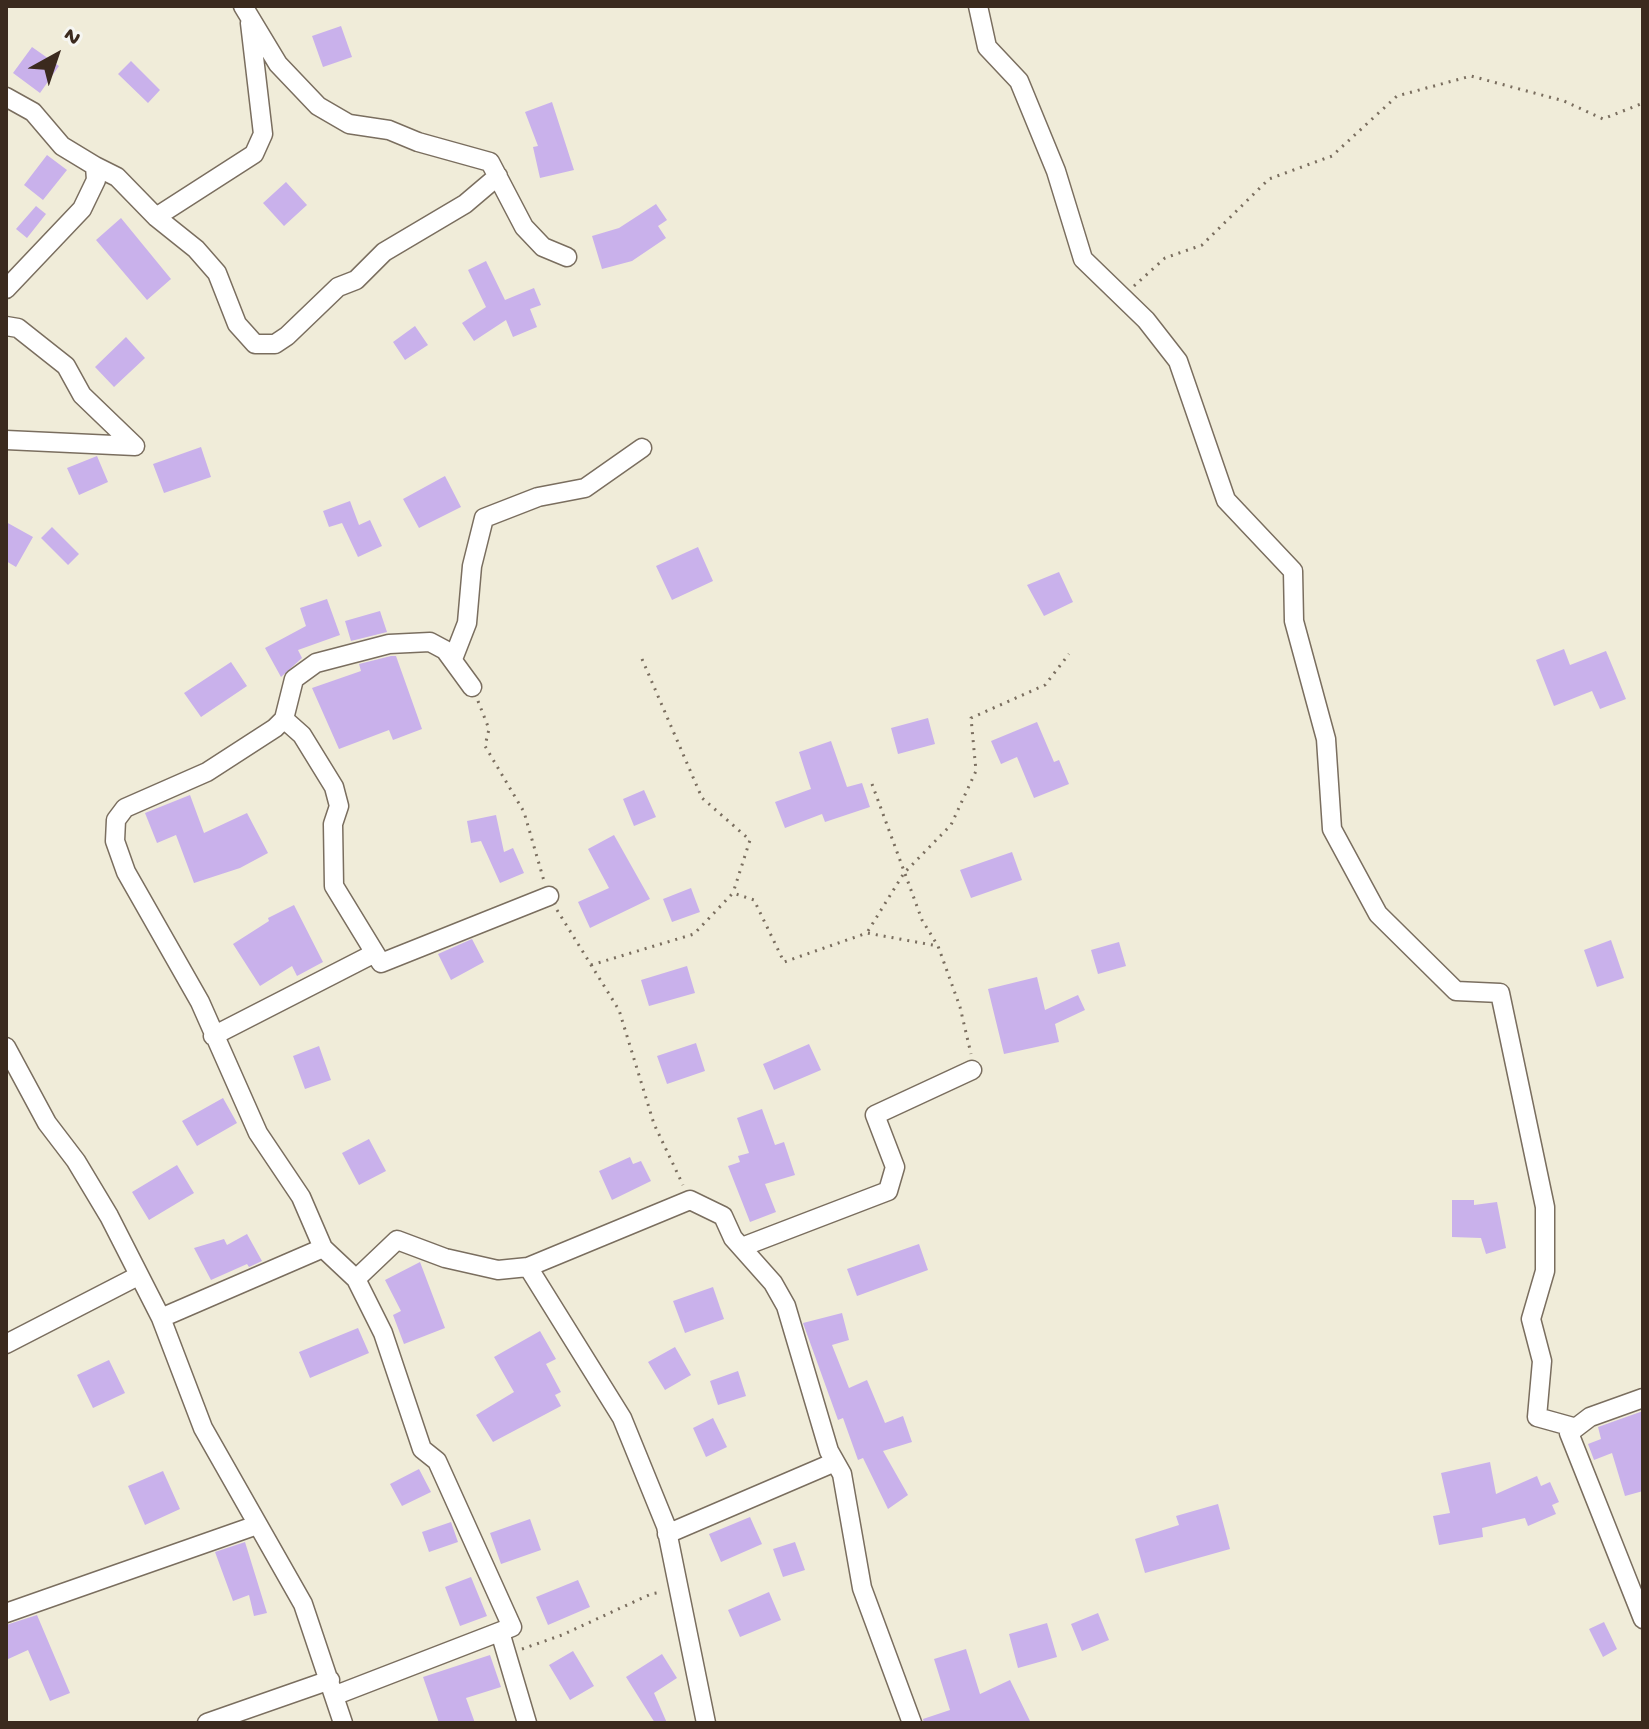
<!DOCTYPE html>
<style>
body{margin:0}
#map{position:relative;width:1649px;height:1729px;overflow:hidden;background:#f0ecd9;font-family:"Gochi Hand",sans-serif}
canvas{display:block}
.frame{position:absolute;inset:0;border:8px solid #3b2a1e;pointer-events:none}
.north{position:absolute;left:16px;top:16px;width:80px;height:80px;-webkit-text-stroke:6px #f6f6f2;paint-order:stroke;rotate:40deg;font-size:22px;font-weight:700;line-height:32px;text-align:center;color:#3b2a1e}
.north::after{content:'';display:block;margin:auto;width:28px;height:36px;background:#3b2a1e;clip-path:polygon(50% 0,100% 100%,50% 72%,0 100%)}
</style>
<div id="map">
<canvas width="1649" height="1729"></canvas>
<div class="frame"></div>
<div class="north">N</div>
</div>
<script>
const ctx = document.querySelector('canvas').getContext('2d');
ctx.lineJoin = 'round';
function fillPath(path, color) {
  ctx.fillStyle = color;
  ctx.fill(path, 'evenodd');
}
function shape(rows) {
  const path = new Path2D();
  for (const r of rows) {
    path.moveTo(r[0], r[1]);
    for (let i = 2; i < r.length; i += 2) path.lineTo(r[i], r[i + 1]);
  }
  return path;
}
function strokePath(path, color, width, dash) {
  ctx.strokeStyle = color;
  ctx.lineWidth = width;
  ctx.lineCap = dash ? 'butt' : 'round';
  ctx.setLineDash(dash || []);
  ctx.stroke(path);
}
fillPath(shape([
 [341,26,352,57,323,67,312,36],
 [32,47,59,66,40,93,13,73],
 [131,61,160,90,148,103,118,74],
 [552,102,574,170,540,178,533,147,538,146,525,112],
 [47,155,67,170,43,200,24,185],
 [286,182,307,205,284,226,263,203],
 [656,204,667,220,658,226,666,238,632,261,602,269,592,236,619,228],
 [36,206,46,214,27,238,16,229],
 [121,218,171,279,147,300,96,240],
 [486,261,505,300,534,288,541,305,530,309,537,327,513,337,506,320,474,341,462,323,486,307,468,270],
 [415,326,428,345,405,360,393,342],
 [126,337,145,358,114,387,95,367],
 [201,447,211,477,164,493,153,464],
 [97,456,108,482,79,495,67,468],
 [445,476,461,507,419,528,403,499],
 [350,501,359,525,370,520,382,546,358,557,342,523,329,527,323,511],
 [6,522,33,537,16,567,6,561],
 [52,527,79,554,68,565,41,538],
 [698,547,713,581,672,600,656,566],
 [1059,572,1073,602,1044,616,1027,585],
 [327,599,340,635,298,650,302,658,281,677,265,648,306,626,300,608],
 [380,611,387,632,351,641,345,621],
 [1564,649,1570,665,1606,651,1626,699,1600,709,1592,691,1554,706,1536,660],
 [391,656,396,656,422,729,393,740,389,730,339,749,312,688,361,671,359,664],
 [231,662,247,686,201,717,184,693],
 [928,718,935,744,898,754,891,728],
 [1037,722,1054,762,1059,760,1069,784,1034,798,1017,757,1001,764,991,741],
 [831,741,847,787,862,783,870,807,825,822,822,814,785,828,775,802,811,789,799,752],
 [644,790,656,817,634,826,623,799],
 [190,795,204,833,247,813,268,853,240,868,194,883,176,835,157,843,145,813],
 [496,815,504,852,513,848,524,873,500,883,481,841,471,843,467,821],
 [614,835,650,899,590,928,578,902,609,888,588,849],
 [1012,852,1022,880,971,898,960,870],
 [691,888,700,912,672,922,663,899],
 [294,905,323,962,297,976,292,966,260,986,233,944,269,921,268,918],
 [472,939,484,962,451,980,438,954],
 [1611,940,1624,978,1597,987,1584,950],
 [1119,942,1126,966,1098,974,1091,950],
 [687,966,695,993,649,1006,641,980],
 [1037,977,1045,1010,1078,995,1085,1010,1055,1024,1059,1042,1004,1054,988,989],
 [696,1043,705,1071,667,1084,657,1056],
 [809,1044,821,1070,774,1090,763,1064],
 [319,1046,331,1080,305,1089,293,1056],
 [223,1098,237,1123,197,1146,182,1121],
 [762,1109,775,1145,784,1142,795,1175,765,1184,776,1212,750,1222,728,1166,740,1162,738,1156,749,1153,737,1118],
 [369,1139,386,1171,359,1185,342,1153],
 [630,1157,633,1164,641,1161,651,1181,612,1200,599,1171],
 [177,1165,194,1193,149,1220,132,1192],
 [1452,1200,1474,1200,1474,1205,1497,1202,1506,1248,1486,1254,1481,1238,1452,1237],
 [247,1234,262,1261,249,1267,247,1264,211,1280,194,1248,224,1239,227,1245],
 [919,1244,928,1270,857,1296,847,1269],
 [420,1262,445,1328,404,1344,393,1315,401,1311,385,1280],
 [713,1287,724,1319,685,1333,673,1301],
 [842,1313,849,1340,832,1345,849,1388,867,1380,885,1423,903,1416,912,1442,883,1451,908,1495,888,1509,863,1458,858,1460,843,1418,838,1420,803,1323],
 [358,1328,369,1353,310,1378,299,1352],
 [540,1331,556,1359,546,1364,561,1392,555,1395,561,1406,493,1442,476,1415,514,1392,494,1357],
 [675,1347,691,1375,665,1390,648,1362],
 [109,1360,125,1393,93,1408,77,1375],
 [738,1371,746,1396,718,1405,710,1381],
 [1643,1411,1643,1491,1625,1496,1612,1453,1594,1460,1588,1444,1601,1439,1598,1427],
 [713,1418,727,1447,706,1457,693,1428],
 [1490,1462,1496,1494,1537,1476,1541,1486,1550,1482,1559,1502,1552,1505,1556,1514,1528,1526,1525,1518,1482,1528,1483,1537,1439,1545,1433,1516,1450,1513,1441,1473],
 [419,1469,431,1492,402,1506,390,1484],
 [163,1471,180,1509,145,1525,128,1486],
 [1218,1504,1230,1549,1145,1573,1135,1539,1179,1525,1176,1516],
 [750,1517,762,1544,721,1562,709,1534],
 [530,1519,541,1550,501,1564,490,1533],
 [451,1522,458,1542,429,1552,422,1532],
 [245,1542,267,1613,254,1616,249,1595,233,1601,215,1552],
 [795,1542,805,1570,783,1577,773,1549],
 [471,1577,487,1616,460,1626,445,1587],
 [578,1580,590,1607,548,1625,536,1597],
 [769,1592,781,1620,740,1637,728,1610],
 [1098,1613,1109,1640,1082,1651,1071,1624],
 [37,1615,70,1693,50,1701,28,1650,6,1660,6,1625],
 [1604,1622,1617,1649,1603,1657,1589,1629],
 [1047,1623,1057,1657,1018,1668,1009,1634],
 [966,1649,980,1694,1010,1680,1031,1723,924,1723,923,1719,950,1710,934,1659],
 [573,1651,594,1686,570,1700,549,1665],
 [662,1654,677,1678,654,1693,667,1723,655,1723,626,1677],
 [490,1655,501,1687,466,1698,475,1723,439,1723,423,1677]
]), '#c9b1eb');
const minor = shape([
 [243,6,278,64,318,106,349,124,389,130,418,142,490,162,524,227,543,247,567,257],
 [978,6,987,47,1019,81,1056,171,1083,259,1146,320,1178,361,1226,500,1293,571,1294,621,1326,739,1332,829,1378,914,1456,991,1500,993,1545,1207,1545,1271,1531,1319,1542,1361,1537,1417,1573,1427],
 [6,97,33,112,62,146,95,166,96,180,82,209,6,289],
 [95,166,117,177,156,217,196,249,217,273,237,324,255,344,275,344,287,336,338,287,356,280,384,252,465,204,498,176],
 [156,217,254,154,263,134,250,23],
 [6,326,18,328,66,366,82,395,135,446],
 [6,440,135,446],
 [453,659,467,623,472,566,484,518,538,497,585,488,642,448],
 [284,719,302,735,334,787,339,806,333,824,334,886,381,963,549,896],
 [213,1036,375,953],
 [6,1047,47,1123,76,1161,109,1216,161,1318,203,1428,303,1604,343,1723],
 [742,1247,888,1191,895,1167,875,1115,972,1070],
 [528,1267,622,1418,666,1526,706,1723],
 [356,1279,397,1240,445,1258,498,1270,528,1267,690,1200,723,1216,733,1238,773,1283,786,1306,829,1451,842,1474,862,1588,912,1723],
 [161,1318,323,1248],
 [6,1344,138,1276],
 [1643,1398,1590,1417,1569,1433,1643,1619],
 [667,1534,835,1462],
 [6,1613,257,1525],
 [500,1632,527,1723],
 [336,1695,512,1627,437,1461,422,1449,383,1333,356,1279,323,1248,301,1197,258,1133,200,1002,126,872,115,841,116,820,125,808,207,772,275,728,284,719,294,679,316,663,389,644,430,642,445,650,472,687],
 [207,1723,330,1680]
]);
strokePath(minor, '#7a6e5f', 21);
strokePath(shape([
 [1134,286,1165,258,1202,245,1269,179,1332,156,1397,96,1471,76,1564,101,1603,119,1643,103],
 [642,659,702,798,750,840,733,893],
 [478,701,489,729,485,746,524,812,544,881],
 [872,784,922,920,938,946,960,1007,971,1054],
 [557,910,619,1010,654,1124,683,1185],
 [868,931,904,873,951,825,976,771,971,718,1045,685,1069,654],
 [591,965,694,934,733,893,754,900,784,962,867,933,938,946],
 [522,1649,562,1635,651,1594,662,1592]
]), '#7a6e5f', 3, [2, 6]);
strokePath(minor, '#fff', 18);
</script>
